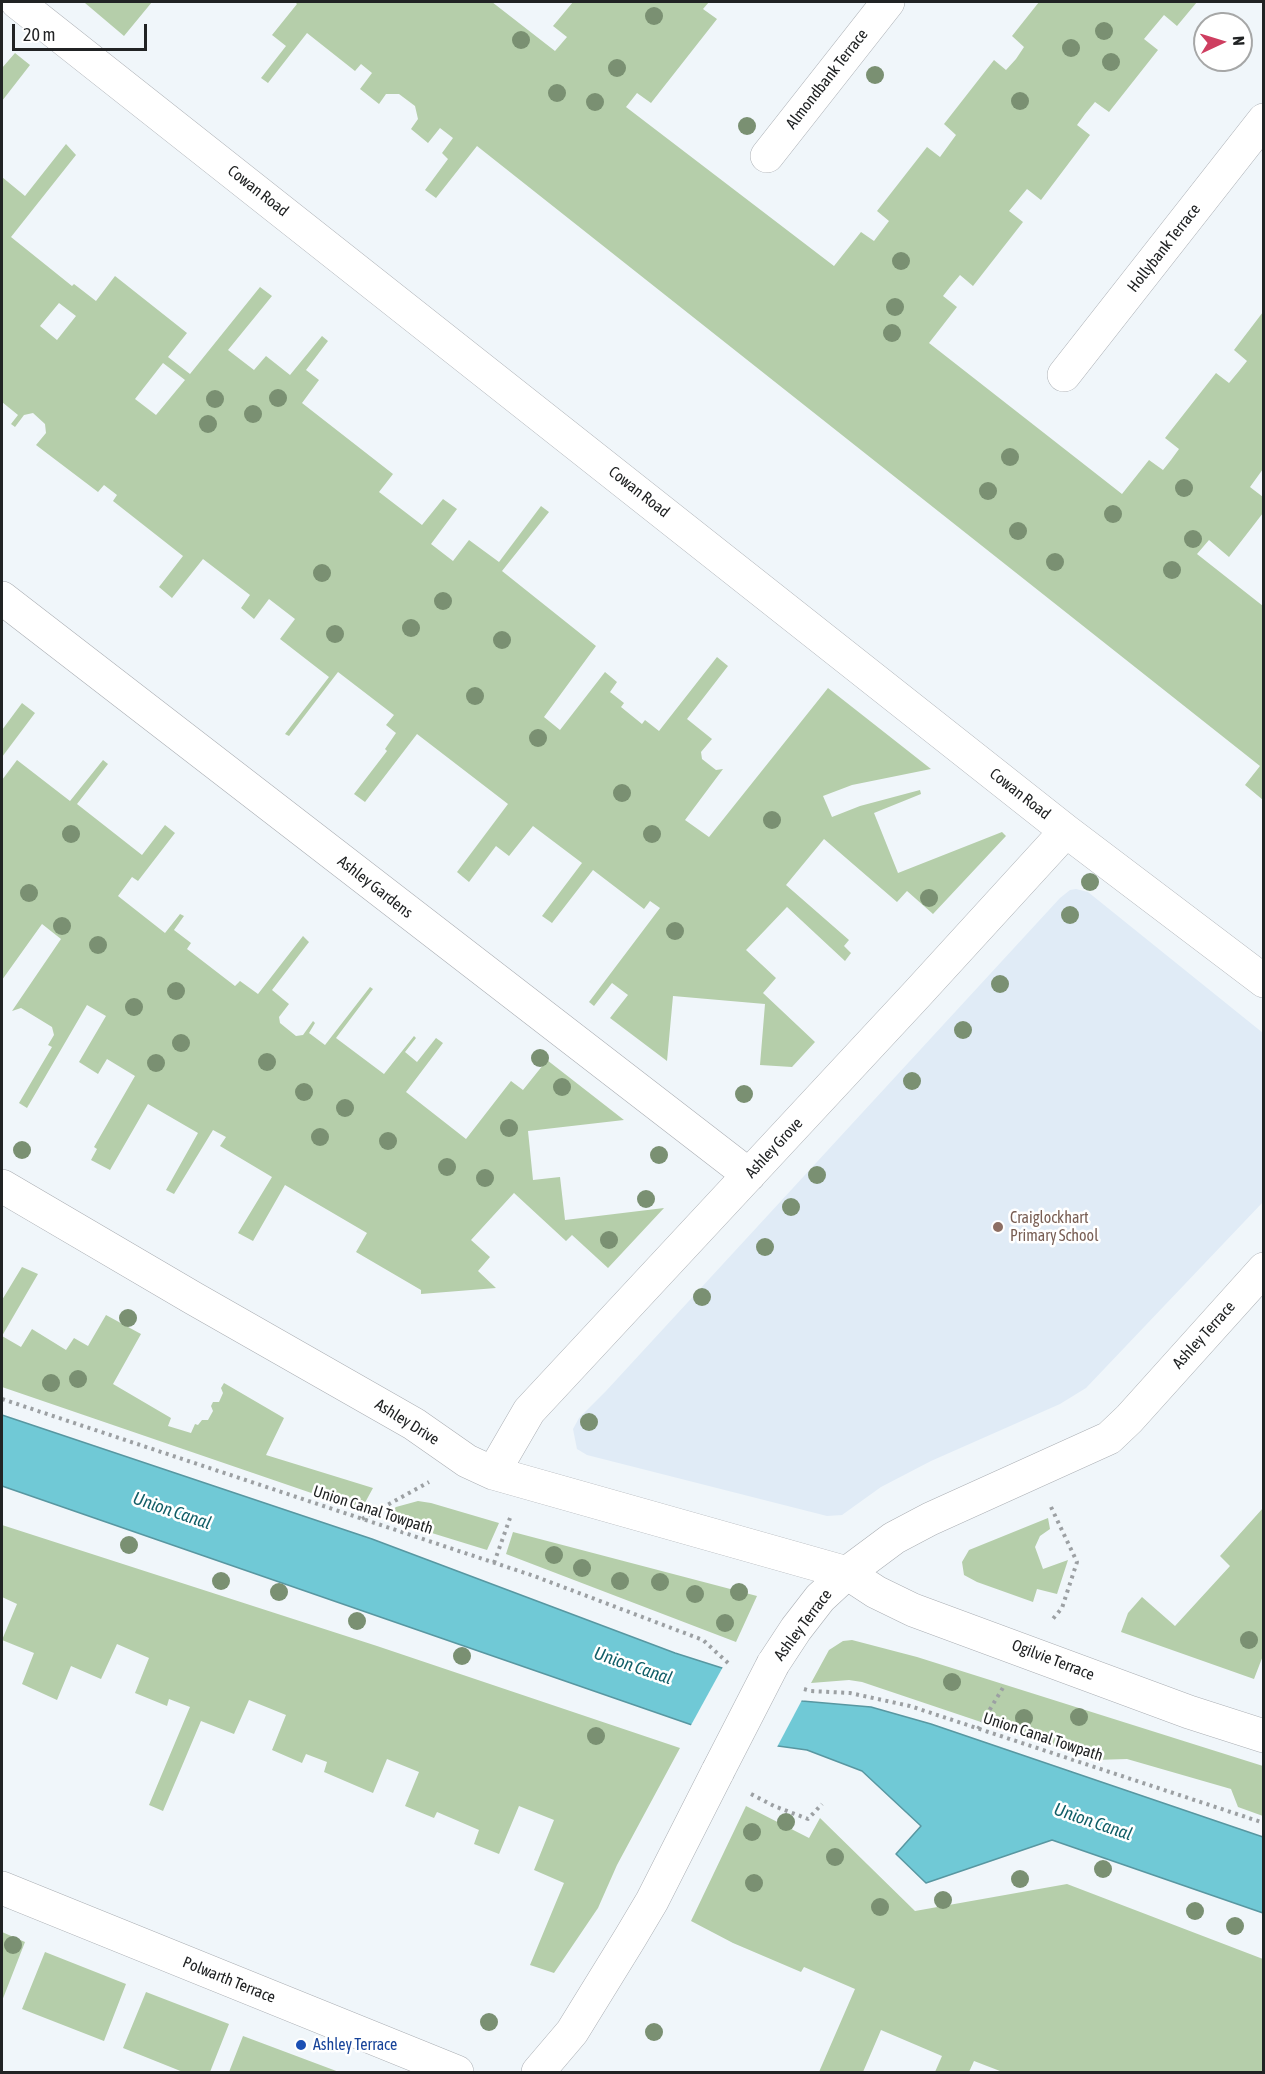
<!DOCTYPE html>
<style>
body{margin:0}
#map{position:relative;width:1265px;height:2074px;overflow:hidden;background:#f0f6fa;font-family:"Asap Condensed",sans-serif}
canvas{display:block}
.frame{position:absolute;inset:0;border:3px solid #212324;pointer-events:none}
.north{position:absolute;left:1193px;top:12px;width:60px;height:60px;box-sizing:border-box;background:#fff;border:2px solid #a6a7a7;border-radius:50%;rotate:86deg;font-size:16px;font-weight:700;line-height:24px;text-align:center;color:#212324}
.north::after{content:'';display:block;margin:auto;width:21px;height:27px;background:#ce3e60;clip-path:polygon(50% 0,100% 100%,50% 72%,0 100%)}
.scale{position:absolute;left:12px;top:24px;width:135px;height:27px;box-sizing:border-box;border:3px solid #212324;border-top:0;padding-left:8px;font-size:18px;line-height:21px;white-space:nowrap;color:#212324;-webkit-text-stroke:4px #fff;paint-order:stroke}
</style>
<div id="map">
<canvas width="1265" height="2074"></canvas>
<div class="frame"></div>
<div class="north">N</div>
<div class="scale">20 m</div>
</div>
<script>
const ctx = document.querySelector('canvas').getContext('2d');
ctx.lineJoin = 'round';
function fillPath(path, color) {
  ctx.fillStyle = color;
  ctx.fill(path, 'evenodd');
}
function shape(rows) {
  const path = new Path2D();
  for (const r of rows) {
    path.moveTo(r[0], r[1]);
    for (let i = 2; i < r.length; i += 2) path.lineTo(r[i], r[i + 1]);
  }
  return path;
}
function strokePath(path, color, width, dash) {
  ctx.strokeStyle = color;
  ctx.lineWidth = width;
  ctx.lineCap = dash ? 'butt' : 'round';
  ctx.setLineDash(dash || []);
  ctx.stroke(path);
}
function drawText(font, color, halo, rows, align = 'center') {
  ctx.font = font + ' "Asap Condensed",sans-serif';
  ctx.lineWidth = 5;
  ctx.setLineDash([]);
  ctx.textBaseline = 'middle';
  ctx.strokeStyle = halo;
  ctx.fillStyle = color;
  for (const [text, x, y, turn = 0] of rows) {
    ctx.save();
    ctx.translate(x, y);
    ctx.rotate((+turn || 0) * Math.PI / 180);
    ctx.textAlign = isNaN(turn) ? turn : align;
    if (halo) ctx.strokeText(text, 0, 0);
    ctx.fillText(text, 0, 0);
    ctx.restore();
  }
}
fillPath(shape([
 [1076,889,1088,892,1263,1033,1263,1202,1086,1388,1060,1404,931,1461,881,1487,842,1515,827,1516,587,1455,577,1449,573,1429,579,1418,606,1391,1060,898,1070,890]
]), '#e0ebf6');
fillPath(shape([
 [94,2,152,2,124,36,85,3],
 [295,2,492,2,555,51,567,37,553,26,573,2,709,2,703,9,717,19,651,103,637,93,626,107,834,266,861,232,874,241,889,221,877,211,927,147,940,157,956,135,944,124,994,60,1006,70,1016,59,1024,47,1012,36,1039,2,1197,2,1177,26,1164,15,1144,39,1158,50,1109,112,1095,102,1085,114,1077,125,1090,135,1041,200,1027,189,1009,211,1023,222,973,286,960,275,950,287,943,296,957,307,929,343,1122,494,1149,460,1163,470,1171,460,1179,449,1165,438,1216,373,1229,383,1239,371,1247,361,1234,350,1263,312,1263,469,1250,487,1263,497,1263,513,1229,557,1209,540,1197,554,1263,606,1263,800,1245,785,1260,766,477,146,436,198,425,190,448,159,442,153,453,138,440,128,428,143,411,129,418,119,415,106,399,94,386,94,379,104,360,89,372,73,361,64,355,71,307,33,268,83,261,78,286,46,272,35,297,4],
 [15,53,30,65,2,101,2,68],
 [66,144,76,155,11,237,72,286,74,284,96,301,115,276,187,333,168,357,190,374,260,287,272,296,228,350,254,370,266,356,290,375,322,336,328,341,306,370,319,380,302,403,393,474,379,492,422,525,443,499,457,509,431,544,453,561,469,540,499,562,541,506,549,512,502,571,596,646,544,717,560,730,605,672,617,682,610,692,624,703,621,707,642,724,645,720,659,731,717,657,728,666,687,719,712,739,701,752,702,759,716,770,723,769,685,820,709,837,828,688,931,769,852,785,823,796,832,817,860,806,920,790,921,794,874,813,898,873,1002,832,1006,836,933,914,907,891,897,902,824,839,786,885,849,940,844,946,851,953,845,961,787,907,746,950,776,978,763,993,815,1042,792,1067,760,1065,765,1004,673,996,667,1061,610,1018,628,995,612,983,594,1006,589,1002,660,908,650,901,644,909,593,870,552,923,542,916,582,863,533,826,509,856,496,846,469,882,457,872,508,804,417,734,365,802,354,794,387,751,385,749,396,733,386,725,394,715,338,672,289,736,285,734,329,677,280,639,295,619,269,599,254,619,241,608,250,595,203,559,172,598,159,587,183,556,113,501,117,495,104,485,98,492,36,445,46,433,45,424,33,413,24,415,15,427,11,424,18,415,2,402,2,177,25,196],
 [59,303,76,316,57,340,40,326],
 [163,363,185,380,156,415,135,399],
 [22,703,35,713,2,757,2,730],
 [17,760,70,801,103,760,108,764,77,804,142,855,165,825,175,833,138,881,132,877,118,896,165,933,180,914,184,916,174,930,191,943,187,949,235,986,240,981,258,994,303,936,309,942,272,990,289,1004,279,1017,280,1023,296,1036,303,1035,313,1021,315,1023,309,1033,325,1045,370,987,373,989,336,1038,384,1074,414,1036,416,1038,405,1052,417,1062,436,1038,443,1043,406,1092,466,1139,511,1081,523,1090,547,1060,624,1120,528,1131,533,1180,560,1177,565,1220,664,1208,608,1268,572,1235,566,1241,514,1193,471,1240,490,1257,478,1271,496,1288,421,1294,421,1290,356,1252,367,1233,285,1185,253,1241,238,1233,272,1177,220,1146,226,1137,213,1130,174,1194,166,1190,198,1133,148,1104,110,1170,91,1160,97,1149,94,1147,135,1076,107,1059,98,1074,79,1062,106,1016,87,1005,27,1108,19,1103,52,1047,48,1045,54,1035,52,1027,21,1008,12,1011,61,939,42,924,2,980,2,780],
 [22,1267,38,1274,2,1336,21,1347,32,1329,66,1350,74,1338,88,1346,106,1315,141,1334,113,1384,171,1418,168,1426,191,1433,195,1424,198,1425,202,1420,208,1420,213,1411,211,1406,213,1402,219,1402,223,1393,221,1388,224,1383,284,1418,266,1455,373,1488,361,1510,2,1387,2,1300],
 [418,1501,431,1503,499,1523,487,1550,383,1518,396,1507],
 [1263,1508,1264,1653,1254,1679,1121,1632,1128,1613,1142,1597,1175,1626,1230,1566,1220,1556],
 [1048,1518,1050,1529,1040,1536,1035,1547,1043,1569,1068,1560,1057,1594,1037,1589,1033,1602,977,1582,964,1575,962,1562,969,1550],
 [2,1525,377,1646,680,1748,617,1865,598,1908,554,1973,530,1965,564,1883,534,1870,554,1820,519,1806,499,1854,474,1844,479,1830,437,1812,434,1818,405,1806,419,1772,387,1759,373,1793,324,1772,327,1762,306,1754,302,1763,272,1750,286,1715,249,1700,234,1734,201,1721,163,1811,149,1805,190,1707,169,1699,167,1706,135,1693,149,1658,117,1644,101,1679,71,1666,57,1700,22,1684,34,1653,2,1640,17,1604,2,1597],
 [513,1532,757,1596,736,1642,506,1554],
 [852,1640,917,1657,1263,1766,1263,1816,1238,1807,1231,1789,1127,1759,1094,1760,862,1682,849,1680,811,1683,829,1650,843,1641],
 [746,1806,809,1838,820,1818,915,1911,1067,1884,1263,1959,1263,2072,1000,2072,1000,2071,974,2061,969,2072,935,2072,942,2056,881,2030,863,2072,819,2072,855,1989,804,1967,801,1972,733,1943,691,1921],
 [2,1932,25,1942,2,2001],
 [45,1952,126,1984,104,2041,22,2009],
 [146,1992,229,2024,210,2072,183,2072,123,2048],
 [243,2036,339,2072,229,2072]
]), '#b5ceaa');
const water = shape([
 [2,1415,372,1539,675,1653,722,1668,802,1701,871,1707,931,1724,1263,1837,1263,1913,1052,1840,926,1883,896,1854,921,1826,862,1771,807,1750,778,1746,692,1725,2,1486,2,1415]
]);
fillPath(water, '#70c9d6');
strokePath(water, '#5897a1', 1.5);
fillPath(shape([
 [724,1665,803,1698,776,1749,690,1727]
]), '#f0f6fa');
const street = shape([
 [17,2,1066,831,1264,981],
 [767,156,888,2],
 [1064,375,1264,120],
 [2,598,749,1175],
 [2,1186,193,1298,414,1424,467,1461,493,1473,847,1573,876,1592,913,1610,1189,1712,1264,1736],
 [493,1473,529,1411,917,994,1066,831]
]);
const secondary = shape([
 [773,1664,796,1629,820,1598,847,1573,894,1538,930,1519,1109,1438,1129,1419,1264,1269],
 [2,1888,457,2072],
 [538,2072,572,2032,630,1938,652,1901,718,1771]
]);
strokePath(street, '#aaaeb3', 34);
strokePath(secondary, '#aaaeb3', 34);
strokePath(shape([
 [2,1399,534,1576,703,1640,728,1663],
 [1051,1507,1077,1562,1062,1608,1052,1620],
 [362,1519,429,1482],
 [494,1563,510,1518],
 [804,1689,811,1691,850,1693,910,1706,1264,1823],
 [978,1729,1004,1686],
 [751,1794,774,1806,808,1819,822,1804]
]), '#9ca0a3', 4, [3, 4.5]);
strokePath(street, '#fff', 33);
strokePath(secondary, '#fff', 33);
const secondaryBridge = shape([
 [718,1771,773,1664]
]);
strokePath(secondaryBridge, '#aaaeb3', 34, []);
strokePath(secondaryBridge, '#fff', 33);
ctx.fillStyle = '#7a9072';
for (const [x, y] of [
 [654,16],
 [1104,31],
 [521,40],
 [1071,48],
 [1111,62],
 [617,68],
 [875,75],
 [557,93],
 [1020,101],
 [595,102],
 [747,126],
 [901,261],
 [895,307],
 [892,333],
 [278,398],
 [215,399],
 [253,414],
 [208,424],
 [1010,457],
 [1184,488],
 [988,491],
 [1113,514],
 [1018,531],
 [1193,539],
 [1055,562],
 [1172,570],
 [322,573],
 [443,601],
 [411,628],
 [335,634],
 [502,640],
 [475,696],
 [538,738],
 [622,793],
 [772,820],
 [71,834],
 [652,834],
 [1090,882],
 [29,893],
 [929,898],
 [1070,915],
 [62,926],
 [675,931],
 [98,945],
 [1000,984],
 [176,991],
 [134,1007],
 [963,1030],
 [181,1043],
 [540,1058],
 [267,1062],
 [156,1063],
 [912,1081],
 [562,1087],
 [304,1092],
 [744,1094],
 [345,1108],
 [509,1128],
 [320,1137],
 [388,1141],
 [22,1150],
 [659,1155],
 [447,1167],
 [817,1175],
 [485,1178],
 [646,1199],
 [791,1207],
 [609,1240],
 [765,1247],
 [702,1297],
 [128,1318],
 [78,1379],
 [51,1383],
 [589,1422],
 [129,1545],
 [554,1555],
 [582,1568],
 [221,1581],
 [620,1581],
 [660,1582],
 [279,1592],
 [739,1592],
 [695,1594],
 [357,1621],
 [725,1623],
 [1249,1640],
 [462,1656],
 [952,1682],
 [1079,1717],
 [1024,1718],
 [596,1736],
 [786,1822],
 [752,1832],
 [835,1857],
 [1103,1869],
 [1020,1879],
 [754,1883],
 [943,1900],
 [880,1907],
 [1195,1911],
 [1235,1926],
 [13,1945],
 [489,2022],
 [654,2032]
]) {
  ctx.beginPath();
  ctx.arc(x, y, 9, 0, 2 * Math.PI);
  ctx.fill();
}
for (const [x, y, r, color] of [
 [998,1227,6,"#8d6e63"],
 [301,2045,6,"#1a4fb4"]
]) {
  const dot = new Path2D();
  dot.arc(x, y, r, 0, 2 * Math.PI);
  ctx.fillStyle = color;
  ctx.fill(dot);
  strokePath(dot, '#fff', 2);
}
drawText('16px', '#212324', '#fff', [
 ["Almondbank Terrace",827,79,-52],
 ["Cowan Road",258,191,38],
 ["Hollybank Terrace",1164,248,-52],
 ["Cowan Road",639,492,38],
 ["Cowan Road",1020,794,38],
 ["Ashley Gardens",375,887,38],
 ["Ashley Grove",774,1148,-47],
 ["Ashley Terrace",1204,1335,-48],
 ["Ashley Drive",407,1422,32],
 ["Union Canal Towpath",373,1510,18],
 ["Ashley Terrace",803,1625,-53],
 ["Ogilvie Terrace",1053,1660,21],
 ["Union Canal Towpath",1043,1737,18],
 ["Polwarth Terrace",229,1980,22]
]);
drawText('16px', '#785e54', '#fff', [
 ["Craiglockhart",1010,1218],
 ["Primary School",1010,1236]
], 'left');
drawText('16px', '#164399', '#fff', [
 ["Ashley Terrace",313,2045]
], 'left');
drawText('italic 18px', '#115e67', '#fff', [
 ["Union Canal",172,1511,19],
 ["Union Canal",633,1666,19],
 ["Union Canal",1093,1822,19]
]);
</script>
